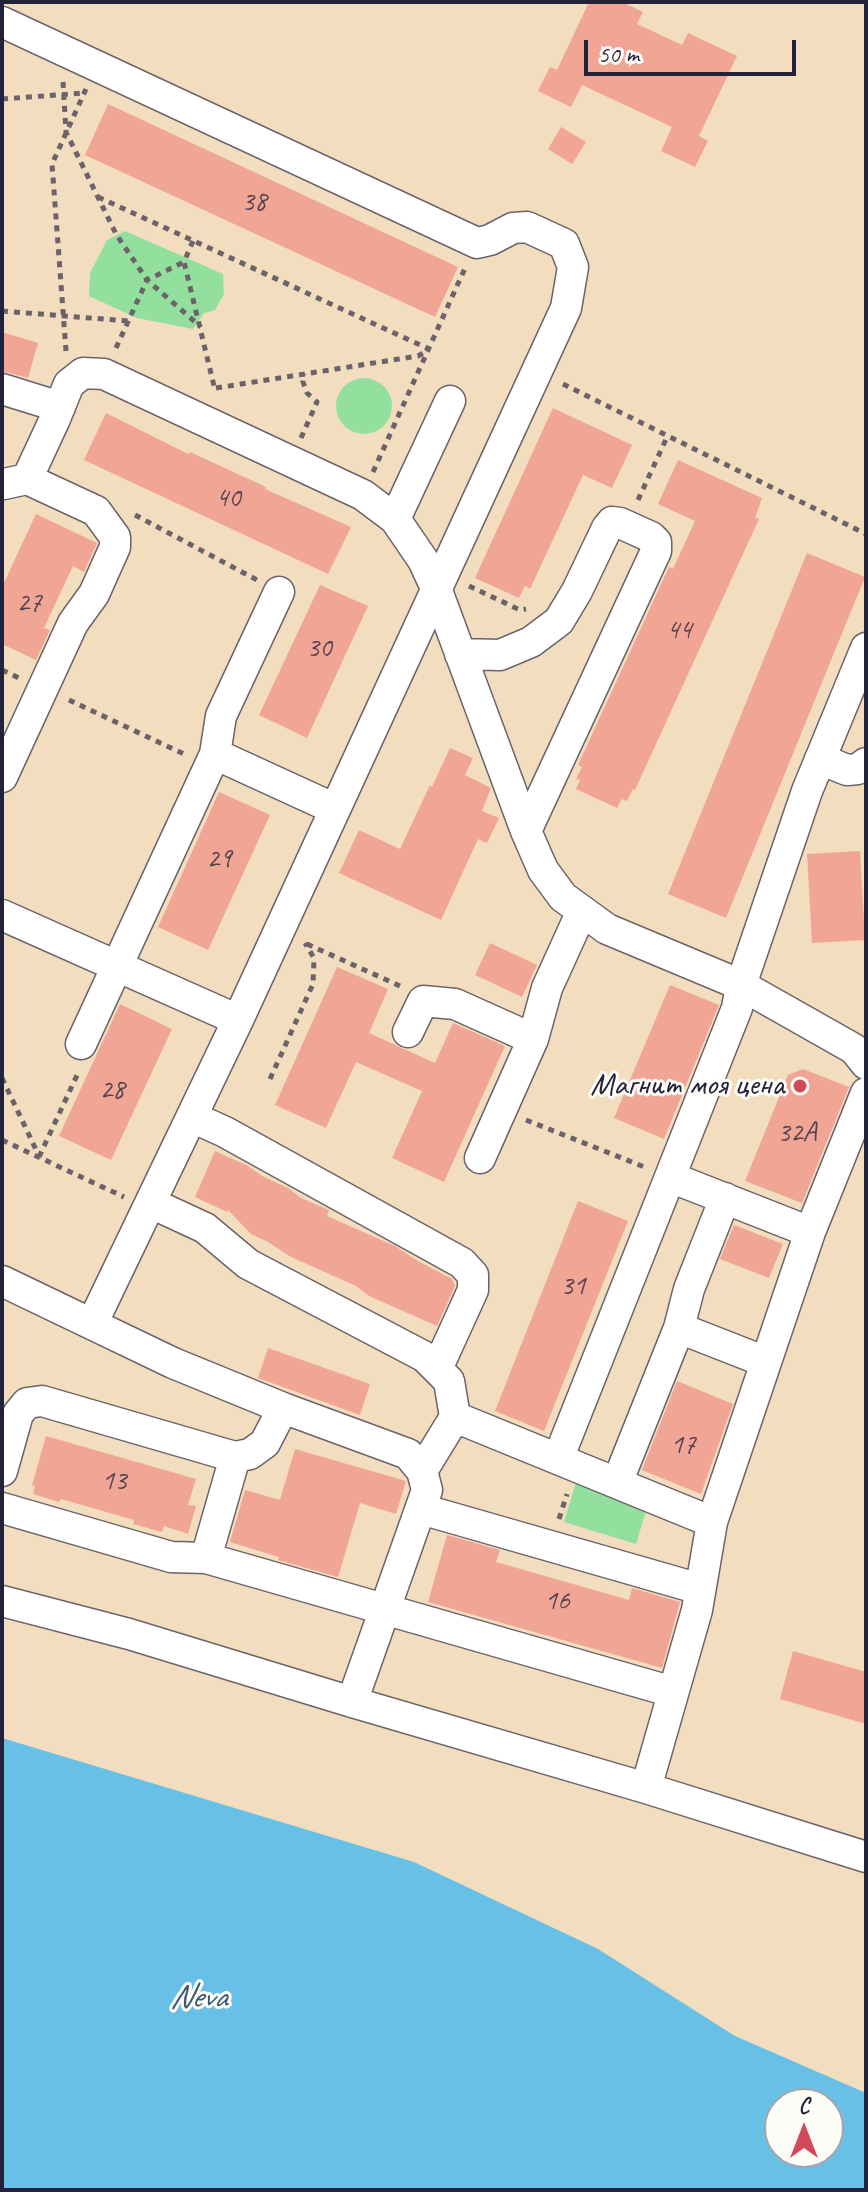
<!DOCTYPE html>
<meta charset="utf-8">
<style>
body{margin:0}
#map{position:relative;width:868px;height:2192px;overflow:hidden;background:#f2ddbf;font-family:Caveat,sans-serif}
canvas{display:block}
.frame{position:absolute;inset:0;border:4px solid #22223b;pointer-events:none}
.north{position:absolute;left:764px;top:2088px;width:80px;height:80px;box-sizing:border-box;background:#fdfcf7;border:2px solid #a5a5ac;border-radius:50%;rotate:0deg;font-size:22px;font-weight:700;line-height:32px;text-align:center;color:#22223b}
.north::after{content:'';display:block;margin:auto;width:28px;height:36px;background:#d1495b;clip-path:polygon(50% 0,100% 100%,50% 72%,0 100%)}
.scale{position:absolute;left:584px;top:40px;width:212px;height:36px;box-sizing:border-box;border:4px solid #22223b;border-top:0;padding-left:10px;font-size:24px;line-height:28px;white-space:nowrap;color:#22223b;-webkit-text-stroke:6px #fdfcf7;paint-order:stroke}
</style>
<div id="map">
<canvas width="868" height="2192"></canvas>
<div class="frame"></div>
<div class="north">С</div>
<div class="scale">50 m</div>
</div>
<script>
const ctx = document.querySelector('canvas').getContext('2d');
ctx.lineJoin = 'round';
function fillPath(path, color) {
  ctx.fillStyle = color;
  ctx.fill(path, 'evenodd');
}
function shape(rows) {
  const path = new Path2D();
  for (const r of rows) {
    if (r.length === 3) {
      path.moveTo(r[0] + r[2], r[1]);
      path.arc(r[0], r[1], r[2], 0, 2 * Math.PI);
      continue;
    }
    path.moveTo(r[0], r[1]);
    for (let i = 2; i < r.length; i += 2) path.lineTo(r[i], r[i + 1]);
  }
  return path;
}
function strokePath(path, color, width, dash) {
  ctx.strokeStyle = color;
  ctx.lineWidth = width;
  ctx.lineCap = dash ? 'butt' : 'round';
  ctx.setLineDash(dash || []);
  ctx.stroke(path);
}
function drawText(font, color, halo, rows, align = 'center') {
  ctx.font = font + ' Caveat,sans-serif';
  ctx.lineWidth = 6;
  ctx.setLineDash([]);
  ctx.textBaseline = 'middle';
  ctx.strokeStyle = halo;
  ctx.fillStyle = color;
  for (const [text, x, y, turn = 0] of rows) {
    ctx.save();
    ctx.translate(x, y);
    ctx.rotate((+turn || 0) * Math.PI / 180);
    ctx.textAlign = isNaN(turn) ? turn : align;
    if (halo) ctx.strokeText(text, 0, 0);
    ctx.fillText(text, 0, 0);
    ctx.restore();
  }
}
fillPath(shape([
 [125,231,223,274,224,294,215,310,204,313,193,329,137,318,89,296,90,273,107,240],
 [364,406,28],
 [576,1482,646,1511,636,1544,564,1522]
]), '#93e09e');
fillPath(shape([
 [2,1738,414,1862,598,1949,735,2036,866,2093,866,2190,2,2190],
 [780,2104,828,2104,828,2152,780,2152]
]), '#69c0e6');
fillPath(shape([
 [589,2,622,2,643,12,637,24,682,45,688,33,737,56,699,136,708,141,695,167,661,151,672,127,582,85,571,107,538,91,550,67,557,70],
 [108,104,458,267,435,317,85,155],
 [561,127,586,142,572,164,548,149],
 [2,332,38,343,28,378,2,371],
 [553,408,632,445,612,488,583,475,530,589,525,586,519,598,475,578],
 [106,413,188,454,190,452,266,487,265,489,351,527,328,574,84,460],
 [678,460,762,498,755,518,759,519,635,790,633,789,627,801,622,799,617,808,576,789,580,780,576,779,582,767,578,765,669,567,673,569,695,521,658,504],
 [36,514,97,543,84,572,73,566,44,628,50,630,36,660,2,644,2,587],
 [807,553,865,577,726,918,668,894],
 [320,585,368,606,307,738,259,715],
 [450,748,473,758,465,775,491,788,482,811,499,818,487,843,478,839,441,920,339,873,359,830,400,849,430,785,432,787],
 [219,792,270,815,208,950,158,927],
 [860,851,865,940,812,943,807,854],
 [490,943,537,965,522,997,475,975],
 [337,967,388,989,369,1033,435,1063,453,1023,505,1046,444,1182,392,1158,422,1091,356,1062,326,1128,275,1105],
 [670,985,719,1005,664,1139,614,1118],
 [120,1004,172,1029,111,1160,59,1136],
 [803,1069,849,1087,802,1203,745,1181,788,1075],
 [215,1151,248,1166,262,1176,288,1188,301,1198,329,1210,327,1216,395,1246,416,1260,452,1279,455,1286,437,1326,369,1296,356,1286,291,1257,268,1242,251,1234,228,1210,227,1212,195,1197],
 [578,1201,628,1221,544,1431,495,1411],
 [734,1225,783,1244,769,1278,720,1259],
 [268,1348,370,1384,360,1415,258,1378],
 [677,1381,733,1404,701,1494,642,1470],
 [46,1436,196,1479,188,1505,196,1506,188,1534,164,1526,162,1532,133,1524,134,1520,61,1499,59,1502,33,1494,35,1486,32,1485],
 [295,1449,406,1481,396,1514,360,1503,338,1577,278,1560,279,1557,230,1542,245,1490,280,1500],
 [447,1535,500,1550,496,1562,629,1600,632,1588,680,1602,662,1668,428,1602],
 [793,1651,866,1672,866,1724,780,1699]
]), '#f1a594');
const minor = shape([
 [2,22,477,243,490,240,513,228,527,227,564,244,573,267,566,308,238,1020],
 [2,389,60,407],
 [4,484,27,479,54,421,69,384,83,373,104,374,363,495,395,519,423,560,436,588,526,831,543,870,563,897,607,929,741,985,854,1049,866,1064],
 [395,519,450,401],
 [460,654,500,655,531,642,559,621,577,591,607,528,612,522,620,523,651,537,656,542,656,551,526,831],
 [215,754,335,809],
 [820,759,847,770,858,769,866,763],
 [2,777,73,623,94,594,115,547,115,537,96,511,27,479],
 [2,915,238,1020,92,1324],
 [408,1032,423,1001,455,1004,533,1039],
 [81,1044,215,754,221,716,279,592],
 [192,1117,225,1132,462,1263,473,1275,473,1290,437,1369],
 [480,1158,533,1039,547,988,582,911],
 [670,1177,810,1232],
 [151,1203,205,1228,248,1264,425,1357,449,1381,455,1417,422,1471],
 [2,1281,173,1363,283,1408,408,1454,422,1471,427,1490,352,1702],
 [679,1328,766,1362],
 [455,1417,712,1522],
 [558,1459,737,1008,741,985,807,791,866,648],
 [2,1471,18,1414,27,1403,42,1401,235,1457,250,1454,265,1443,283,1408],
 [617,1483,679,1328,689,1289,725,1198],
 [2,1508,171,1557,206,1558,673,1692],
 [421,1509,700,1589],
 [206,1558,235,1457],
 [2,1601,129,1634,352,1702,646,1788,866,1857],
 [646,1788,697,1610,712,1522,810,1232,866,1093]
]);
strokePath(minor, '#6b6369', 33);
strokePath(shape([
 [63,82,66,132,116,234,147,280,201,327],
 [2,99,84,93],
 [98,197,429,349],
 [193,241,184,262,215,390],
 [2,311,128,321],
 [116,348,147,280,184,262],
 [66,351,52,164,86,89],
 [563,384,866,534],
 [216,388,418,356,428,350],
 [301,438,317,402,307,393,303,382,304,374],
 [373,472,466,266],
 [638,500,668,435],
 [135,515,257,580],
 [469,586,520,610,526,609],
 [2,670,19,678],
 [69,700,186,755],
 [307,944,400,986],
 [2,1078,39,1156],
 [270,1079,313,984,314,958,305,943],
 [526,1120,647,1168],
 [2,1140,124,1197],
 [39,1157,79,1071],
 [559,1519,567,1494]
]), '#6b6369', 5, [6, 6]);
strokePath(minor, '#fff', 30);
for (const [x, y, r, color] of [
 [800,1086,8,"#d1495b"]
]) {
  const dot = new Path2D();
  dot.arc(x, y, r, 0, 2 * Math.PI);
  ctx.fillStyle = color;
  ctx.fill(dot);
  strokePath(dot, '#fdfcf7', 3);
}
drawText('28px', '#564351', null, [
 ["38",254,203],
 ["40",228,499],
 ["27",29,604],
 ["44",679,631],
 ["30",319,649],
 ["29",219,860],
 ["28",112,1091],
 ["32А",797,1134],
 ["31",573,1287],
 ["17",683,1446],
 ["13",114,1482],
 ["16",557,1602]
]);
drawText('32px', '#22223b', '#fdfcf7', [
 ["Магнит моя цена",784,1086]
], 'right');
drawText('italic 34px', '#3b5977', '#fdfcf7', [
 ["Neva",198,1998]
]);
</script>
